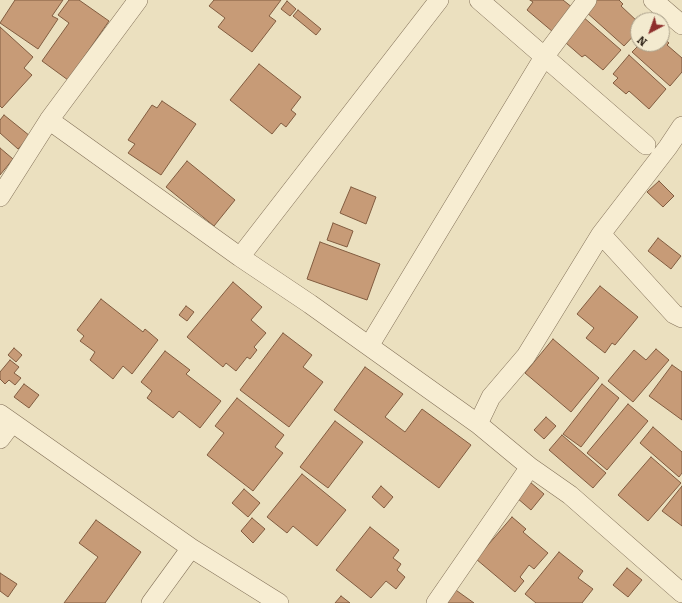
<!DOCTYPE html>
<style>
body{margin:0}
#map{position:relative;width:682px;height:603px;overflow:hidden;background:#ebe0bf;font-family:Bitter,serif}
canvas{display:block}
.north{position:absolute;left:630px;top:12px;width:40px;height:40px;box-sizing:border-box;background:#f3eacf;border:1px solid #a69c87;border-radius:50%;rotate:221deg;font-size:11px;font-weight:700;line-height:16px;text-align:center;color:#33281c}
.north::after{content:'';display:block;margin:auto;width:14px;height:18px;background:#8e2f2c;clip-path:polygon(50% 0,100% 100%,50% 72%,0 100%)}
</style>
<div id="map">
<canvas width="682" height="603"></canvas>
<div class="north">N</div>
</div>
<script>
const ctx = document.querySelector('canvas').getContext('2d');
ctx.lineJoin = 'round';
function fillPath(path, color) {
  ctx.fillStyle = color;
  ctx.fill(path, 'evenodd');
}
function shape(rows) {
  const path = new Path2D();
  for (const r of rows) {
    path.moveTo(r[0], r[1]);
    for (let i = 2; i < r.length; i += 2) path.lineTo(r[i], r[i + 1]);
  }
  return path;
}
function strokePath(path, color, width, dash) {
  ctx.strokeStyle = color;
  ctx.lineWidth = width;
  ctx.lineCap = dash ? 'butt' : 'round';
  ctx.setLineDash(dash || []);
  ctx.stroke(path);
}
const building = shape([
 [15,0,63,0,52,16,58,19,38,49,0,23,15,0],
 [69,0,79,0,109,21,68,80,42,61,69,23,58,15,69,0],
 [214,0,281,0,269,16,276,21,252,52,218,27,225,18,209,6,214,0],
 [530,0,563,0,573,8,553,32,527,10,533,2,530,0],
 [595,0,619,0,623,4,621,6,638,22,638,31,624,46,585,11,595,0],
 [287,1,296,9,290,16,281,9,287,1],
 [298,10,321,29,316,35,293,16,298,10],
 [582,16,621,50,603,70,585,55,582,57,566,43,571,37,566,34,582,16],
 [0,27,33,57,24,68,32,75,2,108,0,106,0,27],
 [662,37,669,43,667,45,682,58,682,72,670,86,632,52,640,44,662,44,662,37],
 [629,55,666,89,649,109,629,91,626,94,613,83,618,78,613,74,629,55],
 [259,64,301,97,291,110,296,114,286,127,281,123,272,134,230,100,259,64],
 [162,101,196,124,161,175,128,153,135,144,128,140,152,105,157,108,162,101],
 [4,115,30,136,18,149,0,133,0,120,4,115],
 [0,148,13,159,0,175,0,148],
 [187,161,235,200,214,226,166,187,187,161],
 [659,181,674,196,663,207,647,192,659,181],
 [351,187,376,197,366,224,340,213,351,187],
 [333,223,353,231,347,247,327,240,333,223],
 [658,238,681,256,671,269,648,251,658,238],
 [320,242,380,264,367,300,307,279,320,242],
 [233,282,262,307,251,320,266,333,254,347,257,350,250,359,247,357,236,371,226,363,223,367,187,337,233,282],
 [600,286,638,317,615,345,612,343,605,353,586,338,594,328,577,314,600,286],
 [101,299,143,332,145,329,158,340,132,374,123,366,113,379,90,360,95,352,80,341,84,336,77,330,101,299],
 [186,306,194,312,187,321,179,315,186,306],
 [283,333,312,355,303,367,323,382,289,427,240,390,283,333],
 [553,339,599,378,571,412,525,373,553,339],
 [14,348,22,355,16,362,8,355,14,348],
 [656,349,669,360,633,402,608,381,634,350,646,360,656,349],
 [165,351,190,370,186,374,221,401,200,428,179,411,173,418,147,398,152,391,141,382,165,351],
 [10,360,19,367,14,373,21,378,15,385,9,380,5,384,0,379,0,372,10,360],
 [672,365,682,372,682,420,649,396,672,365],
 [365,367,403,394,385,417,405,432,422,409,471,445,439,488,334,410,365,367],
 [24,384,39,395,29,408,14,397,24,384],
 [602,384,619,398,581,447,563,434,602,384],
 [237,398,284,435,275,447,283,453,253,491,207,455,224,433,215,426,237,398],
 [628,404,648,421,607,470,587,453,628,404],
 [546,417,556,426,544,439,534,430,546,417],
 [335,421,363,442,328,488,300,467,335,421],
 [653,427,682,452,682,473,679,477,640,443,653,427],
 [562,435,606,473,593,488,549,450,562,435],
 [651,457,681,483,648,521,618,495,651,457],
 [302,474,346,510,317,546,293,526,287,533,267,517,302,474],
 [530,482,544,494,531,510,517,498,530,482],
 [381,486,393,497,384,508,372,497,381,486],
 [682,486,682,526,662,511,682,486],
 [244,489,260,503,248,517,232,503,244,489],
 [512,517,526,529,523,532,548,553,534,569,529,565,520,577,524,581,515,592,476,559,512,517],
 [252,518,265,529,253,543,241,531,252,518],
 [96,520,141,552,105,603,64,603,98,557,79,543,96,520],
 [370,527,399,550,393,558,401,564,397,570,405,577,396,589,386,581,371,598,336,570,370,527],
 [559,552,583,571,578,578,593,589,582,603,536,603,525,594,559,552],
 [627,568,642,580,628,597,613,585,627,568],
 [0,573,17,584,8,597,0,591,0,573],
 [453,588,474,603,443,603,453,588],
 [341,596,350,603,335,603,341,596]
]);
fillPath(building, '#c79b77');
strokePath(building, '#815c40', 1);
const minor = shape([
 [479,0,646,145],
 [653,0,682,25],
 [49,120,240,257,310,304,478,424,530,467,570,495,682,593],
 [0,197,49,120,138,0],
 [601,234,674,314,682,318],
 [240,257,439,0],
 [369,346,544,57,587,0],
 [0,414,191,548],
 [478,424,491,397,526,356,601,234,668,147,682,126],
 [0,439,12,423],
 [151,603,191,548,279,603],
 [436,603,530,467]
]);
strokePath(minor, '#837159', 20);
strokePath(minor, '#f7edd2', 19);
</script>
